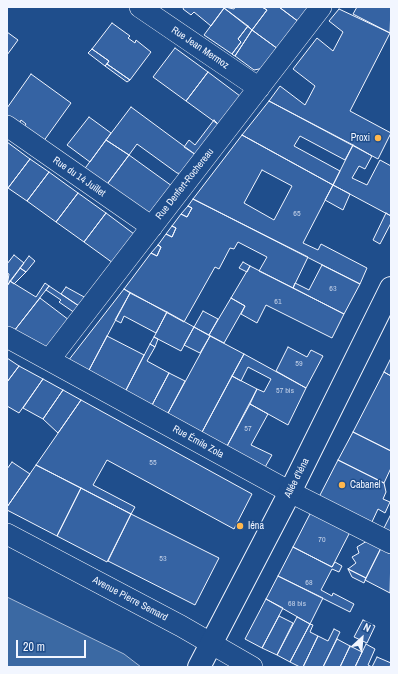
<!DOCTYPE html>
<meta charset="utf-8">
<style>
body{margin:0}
#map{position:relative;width:398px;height:674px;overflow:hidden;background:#1f4e8c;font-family:"Archivo Narrow",sans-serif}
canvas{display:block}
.frame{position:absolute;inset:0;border:8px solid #f2f6ff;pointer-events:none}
.north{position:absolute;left:342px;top:618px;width:40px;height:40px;-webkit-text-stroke:3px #1f4e8c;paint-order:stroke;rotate:26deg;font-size:11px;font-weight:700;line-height:16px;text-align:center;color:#f2f6ff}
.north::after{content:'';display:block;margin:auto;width:14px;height:18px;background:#f2f6ff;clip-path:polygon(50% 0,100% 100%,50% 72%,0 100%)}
.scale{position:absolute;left:16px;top:640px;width:70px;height:18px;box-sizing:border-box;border:2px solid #f2f6ff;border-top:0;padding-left:5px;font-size:12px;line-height:14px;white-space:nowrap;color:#f2f6ff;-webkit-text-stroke:3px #1f4e8c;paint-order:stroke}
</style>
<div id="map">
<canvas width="398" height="674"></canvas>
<div class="frame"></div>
<div class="north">N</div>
<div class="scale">20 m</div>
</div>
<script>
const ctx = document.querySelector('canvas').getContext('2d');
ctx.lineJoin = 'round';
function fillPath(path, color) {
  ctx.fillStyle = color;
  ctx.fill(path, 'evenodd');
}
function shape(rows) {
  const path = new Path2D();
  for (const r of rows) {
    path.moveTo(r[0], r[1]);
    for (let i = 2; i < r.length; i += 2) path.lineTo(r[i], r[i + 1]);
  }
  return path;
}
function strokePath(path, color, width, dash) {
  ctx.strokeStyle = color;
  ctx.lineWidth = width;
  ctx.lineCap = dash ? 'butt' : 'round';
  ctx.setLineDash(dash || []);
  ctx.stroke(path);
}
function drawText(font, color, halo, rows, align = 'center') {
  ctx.font = font + ' "Archivo Narrow",sans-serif';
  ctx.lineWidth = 3;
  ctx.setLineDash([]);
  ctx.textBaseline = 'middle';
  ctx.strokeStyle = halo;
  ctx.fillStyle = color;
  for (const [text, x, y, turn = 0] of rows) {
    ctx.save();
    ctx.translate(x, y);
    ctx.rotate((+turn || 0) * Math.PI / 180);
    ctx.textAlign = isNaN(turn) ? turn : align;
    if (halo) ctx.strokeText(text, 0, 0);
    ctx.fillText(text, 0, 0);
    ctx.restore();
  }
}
const water = shape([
 [7,597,124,654,141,667,7,667,7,597]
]);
fillPath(water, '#3b69a3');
strokePath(water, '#a8bbd7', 1);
const building = shape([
 [184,7,225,7,211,26,194,12,191,15,183,9,184,7],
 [225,7,234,9,235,7,262,7,267,10,252,30,224,8,225,7],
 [262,7,279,7,299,22,278,49,252,30,267,10,262,7],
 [279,7,310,7,299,22,279,7],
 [357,7,391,7,390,33,353,14,357,7],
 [224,8,248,26,238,39,241,42,232,54,204,35,224,8],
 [339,9,390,33,350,111,391,133,378,159,269,101,280,86,305,105,315,86,293,69,317,38,333,51,343,32,329,21,339,9],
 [112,23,130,36,128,38,135,43,136,40,151,52,130,80,107,64,109,61,92,49,112,23],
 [248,26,252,30,235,56,233,55,232,54,241,42,238,39,248,26],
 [252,30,278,49,264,68,254,70,235,56,252,30],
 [7,32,18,40,7,55,7,32],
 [175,48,208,72,186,101,153,77,175,48],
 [92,49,109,61,105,66,88,53,92,49],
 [107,64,130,80,127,82,105,66,107,64],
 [208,72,240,96,219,125,186,101,208,72],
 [31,74,71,103,43,142,24,127,26,124,21,120,19,124,7,115,7,108,31,74],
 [269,101,353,145,345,160,300,136,294,146,340,171,333,185,242,135,269,101],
 [131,107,196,155,182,174,177,173,137,144,129,155,106,140,131,107],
 [89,117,111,133,90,162,67,145,89,117],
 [214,120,219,125,196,155,184,147,189,140,195,145,214,120],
 [242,135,333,185,303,243,318,250,321,244,367,268,360,284,193,199,242,135],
 [262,170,292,186,274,220,244,203,262,170],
 [106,140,129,155,105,187,83,171,106,140],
 [7,142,30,159,8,188,7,187,7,142],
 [353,145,372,156,365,169,359,166,352,178,367,185,380,160,391,166,391,216,333,185,353,145],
 [129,155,172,186,148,217,105,187,129,155],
 [30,159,49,172,27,201,8,188,30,159],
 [49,172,78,193,56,222,27,201,49,172],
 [333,185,350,194,343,210,325,200,333,185],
 [78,193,106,213,84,242,56,222,78,193],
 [193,199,308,257,293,288,259,271,267,257,238,242,234,249,230,248,219,269,215,267,184,322,124,289,151,253,157,256,161,247,158,245,166,234,172,237,176,228,172,226,181,214,187,217,192,208,188,206,193,199],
 [188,206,192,208,187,217,181,214,188,206],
 [106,213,134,234,113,263,84,242,106,213],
 [386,213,391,216,391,223,380,244,373,240,386,213],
 [172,226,176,228,172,237,166,234,172,226],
 [158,245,161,247,157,256,151,253,158,245],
 [14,255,24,263,7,286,9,274,7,273,7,264,14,255],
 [29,256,35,261,26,272,20,268,29,256],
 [243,262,250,266,247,272,239,268,243,262],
 [322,265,360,284,344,314,293,288,295,283,309,290,322,265],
 [250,266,344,314,332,338,266,305,257,323,241,314,245,306,231,298,250,266],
 [20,268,26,272,14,284,10,281,20,268],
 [10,281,36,297,45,283,49,286,14,331,7,327,7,286,10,281],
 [49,286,79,306,75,313,59,302,61,300,46,290,49,286],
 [66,287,86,298,79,306,61,294,66,287],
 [124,289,130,293,88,372,68,361,124,289],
 [130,293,167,312,156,333,124,316,121,323,115,320,130,293],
 [40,298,69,320,47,348,14,331,40,298],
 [231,298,245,306,224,343,209,335,231,298],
 [203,311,218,319,209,335,194,327,203,311],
 [167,312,194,327,181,351,154,337,167,312],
 [194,327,210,336,200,353,184,345,194,327],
 [107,336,144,355,125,392,88,372,107,336],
 [210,336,244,354,201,434,167,415,210,336],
 [154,337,158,339,155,347,150,344,154,337],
 [150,344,155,347,147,361,169,373,151,407,125,392,150,344],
 [288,347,307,357,311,350,323,356,306,388,276,371,288,347],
 [244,354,306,388,288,425,250,404,257,389,264,392,271,379,248,367,241,381,232,376,244,354],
 [7,358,19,366,7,382,7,358],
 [391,358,391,376,384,372,391,358],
 [19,366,43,379,19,413,7,406,7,382,19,366],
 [384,372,391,376,391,451,353,432,384,372],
 [169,373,185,381,167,415,151,407,169,373],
 [232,376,257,389,226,448,201,434,232,376],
 [43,379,63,390,43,419,23,408,43,379],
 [63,390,81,400,58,433,43,419,63,390],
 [81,400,252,494,234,529,107,460,93,485,135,507,131,514,36,465,81,400],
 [250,404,268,414,251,445,272,455,264,469,226,448,250,404],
 [353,432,391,451,391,468,384,483,338,460,353,432],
 [338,460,384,483,386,492,383,499,390,502,385,513,378,509,371,524,319,497,338,460],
 [12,462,30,474,7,507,7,469,12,462],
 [36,465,81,488,57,536,7,510,7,507,36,465],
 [81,488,131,514,107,562,57,536,81,488],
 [311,512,350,532,332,567,293,547,311,512],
 [131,514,219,558,195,605,108,561,131,514],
 [391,514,391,534,383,530,391,514],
 [367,541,381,548,366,578,348,569,356,563,352,557,359,553,357,547,367,541],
 [293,547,332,567,335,562,342,566,339,572,332,569,321,590,332,596,333,593,354,604,350,612,278,576,293,547],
 [381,548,391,553,390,593,365,580,381,548],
 [348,569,366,578,364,583,352,577,348,569],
 [278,576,323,598,310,624,266,599,278,576],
 [266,599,283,608,262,648,245,639,266,599],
 [279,616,293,623,277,655,262,648,279,616],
 [297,617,310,624,290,662,277,655,297,617],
 [363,620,375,626,367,643,354,637,363,620],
 [310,624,313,625,310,632,318,636,303,667,300,667,290,662,310,624],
 [334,629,340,632,323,667,303,667,318,636,328,641,334,629],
 [337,639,350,646,340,667,323,667,337,639],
 [366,644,375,649,368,665,372,667,355,667,366,644],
 [350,646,362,652,355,667,340,667,350,646],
 [377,657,391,663,390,667,372,667,377,657]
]);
fillPath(building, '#3563a3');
strokePath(building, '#f2f6ff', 1);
const street = shape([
 [140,7,259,88],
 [7,126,152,227],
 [7,337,290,492,391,543],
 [49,360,321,7],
 [7,534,181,626,252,667]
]);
const secondary = shape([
 [199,667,290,492,391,288]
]);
strokePath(street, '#f2f6ff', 22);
strokePath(secondary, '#f2f6ff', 24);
strokePath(street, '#1f4e8c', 21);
strokePath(secondary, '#1f4e8c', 22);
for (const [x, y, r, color] of [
 [378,138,4,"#ffb74d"],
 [342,485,4,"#ffb74d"],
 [240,526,4,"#ffb74d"]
]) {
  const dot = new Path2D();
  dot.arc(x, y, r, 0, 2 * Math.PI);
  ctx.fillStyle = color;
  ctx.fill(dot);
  strokePath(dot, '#1f4e8c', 1.5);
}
drawText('8px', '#c3d1e8', null, [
 ["65",297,214],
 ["63",333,289],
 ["61",278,302],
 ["59",299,364],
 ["57 bis",285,391],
 ["57",248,429],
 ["55",153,463],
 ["70",322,540],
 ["53",163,559],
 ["68",309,583],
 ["68 bis",297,604]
]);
drawText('10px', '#f2f6ff', '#1f4e8c', [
 ["Rue Jean Mermoz",200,48,34],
 ["Rue du 14 Juillet",79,177,35],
 ["Rue Denfert-Rochereau",185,184,-52],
 ["Rue Émile Zola",198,442,29],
 ["Allée d'Iéna",297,478,-63],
 ["Avenue Pierre Semard",130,599,28]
]);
drawText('10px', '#f2f6ff', '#1f4e8c', [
 ["Proxi",370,138,"right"],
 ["Cabanel",350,485],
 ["Iéna",248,526]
], 'left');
</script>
